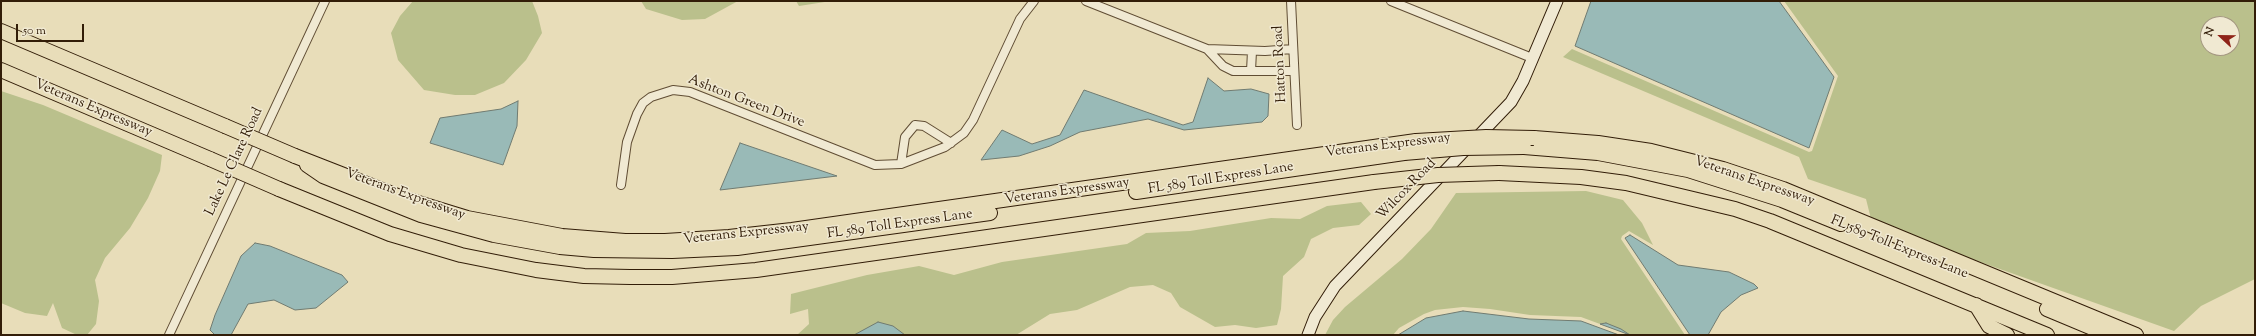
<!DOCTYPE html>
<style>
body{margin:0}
#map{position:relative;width:2256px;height:336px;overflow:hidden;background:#e8ddb9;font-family:"Sorts Mill Goudy",serif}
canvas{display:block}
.frame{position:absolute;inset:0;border:2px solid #321d08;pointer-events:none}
.north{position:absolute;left:2200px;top:16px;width:40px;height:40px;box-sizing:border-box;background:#f0e9d2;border:1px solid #a49781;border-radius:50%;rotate:292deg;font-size:11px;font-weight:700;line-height:16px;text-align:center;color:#321d08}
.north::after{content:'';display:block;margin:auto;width:14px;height:18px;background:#8f2418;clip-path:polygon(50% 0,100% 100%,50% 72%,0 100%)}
.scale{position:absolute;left:16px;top:24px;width:68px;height:18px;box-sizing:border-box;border:2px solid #321d08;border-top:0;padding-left:5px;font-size:12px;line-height:14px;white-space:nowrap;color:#321d08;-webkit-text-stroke:3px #f0e9d2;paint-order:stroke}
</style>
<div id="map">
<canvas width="2256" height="336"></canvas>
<div class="frame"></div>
<div class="north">N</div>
<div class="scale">50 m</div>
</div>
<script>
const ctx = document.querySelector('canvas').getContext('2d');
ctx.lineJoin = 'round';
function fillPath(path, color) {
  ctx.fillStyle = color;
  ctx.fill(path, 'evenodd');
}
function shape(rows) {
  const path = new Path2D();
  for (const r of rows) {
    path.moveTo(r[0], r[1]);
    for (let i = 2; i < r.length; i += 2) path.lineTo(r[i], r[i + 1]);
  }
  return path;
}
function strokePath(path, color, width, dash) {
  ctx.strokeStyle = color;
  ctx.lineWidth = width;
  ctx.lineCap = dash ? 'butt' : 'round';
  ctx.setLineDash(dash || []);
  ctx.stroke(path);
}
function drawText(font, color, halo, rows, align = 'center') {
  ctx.font = font + ' "Sorts Mill Goudy",serif';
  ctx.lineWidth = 3;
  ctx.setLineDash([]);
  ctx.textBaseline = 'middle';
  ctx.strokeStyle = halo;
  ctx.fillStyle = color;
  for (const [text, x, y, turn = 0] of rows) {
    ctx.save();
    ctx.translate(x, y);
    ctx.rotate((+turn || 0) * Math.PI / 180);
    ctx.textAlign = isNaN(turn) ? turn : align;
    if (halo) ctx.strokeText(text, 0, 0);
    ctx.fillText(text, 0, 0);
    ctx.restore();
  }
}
fillPath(shape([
 [413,1,532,1,538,16,542,33,526,60,504,83,475,95,455,95,424,90,398,60,391,33,400,16],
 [641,1,738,1,705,19,682,20,646,9],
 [796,1,831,1,799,6],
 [1784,1,2255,1,2255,279,2201,306,2174,331,1910,237,1871,219,1866,199,1808,179,1799,157,1563,57,1572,49,1809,152,1812,151,1838,76],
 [2208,24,2232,24,2232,48,2208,48],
 [1,91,43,105,162,155,160,171,148,198,130,228,105,258,95,280,99,301,96,324,87,335,77,335,62,328,53,303,47,316,25,313,1,303],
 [1586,191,1623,200,1642,223,1653,245,1629,231,1622,236,1621,239,1685,335,1630,335,1606,323,1600,324,1581,317,1530,315,1490,309,1463,307,1435,310,1424,314,1399,328,1393,335,1325,335,1333,320,1345,307,1402,259,1431,229,1456,193],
 [1361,202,1371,214,1359,225,1333,228,1311,239,1304,257,1283,276,1281,309,1277,325,1256,328,1235,325,1215,327,1180,307,1171,293,1153,285,1130,287,1077,310,1050,314,1016,335,797,335,809,324,808,309,790,314,791,294,867,275,919,266,954,275,1002,262,1127,244,1146,233,1190,231,1271,218,1300,219,1327,206]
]), '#bac08c');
const water = shape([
 [1591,1,1779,1,1834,77,1809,148,1575,46,1591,1],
 [1208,78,1224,91,1251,89,1269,94,1268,116,1262,122,1184,130,1148,119,1080,132,1050,146,1019,156,981,160,1002,130,1032,144,1060,135,1084,90,1183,125,1193,122,1208,78],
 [518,101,517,126,503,165,430,143,440,118,501,109,518,101],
 [740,143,837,176,720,190,740,143],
 [1630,235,1678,265,1729,272,1754,284,1758,288,1741,295,1721,312,1708,335,1690,335,1625,238,1630,235],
 [255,243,270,246,342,275,348,282,316,308,295,310,274,300,248,304,231,335,215,335,210,330,215,315,241,256,255,243],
 [1463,311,1529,319,1581,321,1619,335,1398,335,1426,318,1463,311],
 [878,322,893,326,905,335,854,335,878,322],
 [1606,323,1621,329,1630,335,1600,324,1606,323]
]);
fillPath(water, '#99bab7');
strokePath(water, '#707b71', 1);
const street = shape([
 [1086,1,1207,49],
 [1291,1,1297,125],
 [1391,1,1532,58],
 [1293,49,1265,51,1207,49,1223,66,1233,71,1294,71],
 [1251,71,1252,51],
 [901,164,905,137,915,125,924,126,951,143],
 [621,185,627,142,637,114,643,103,651,97,673,90,690,92,875,165,901,164,945,147,964,133,973,120,1020,19,1034,1],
 [169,335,325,1]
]);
const secondary = shape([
 [1308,335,1315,317,1335,286,1511,102,1523,81,1557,1]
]);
const highway = shape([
 [1,31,225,126],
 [1,70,210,159],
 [1534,138,1598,143,1651,151,1723,169,1783,189,2136,335],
 [1524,147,1598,153,1688,170,1782,200,1841,224],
 [295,156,405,199,467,218,562,236,625,241,665,241,729,237,792,230,1416,141],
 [307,165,323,176,421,215,494,235,560,247,594,250,672,251,737,248,990,213],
 [1499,173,1581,177,1626,183,1735,209,1770,221,2047,335],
 [279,189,390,234,461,255,536,270,584,276,630,277,672,277,756,270,1374,182],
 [1136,192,1404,153],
 [1976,305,1989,326,2007,335],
 [2047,309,2109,335]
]);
strokePath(street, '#604d34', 10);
strokePath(secondary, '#321d08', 13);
strokePath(highway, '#321d08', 16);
strokePath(street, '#f0e9d2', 8);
strokePath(secondary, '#f0e9d2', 11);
strokePath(highway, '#e8ddb9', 14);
const highwayBridge = shape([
 [225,126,295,156],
 [1416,141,1486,137,1534,138],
 [1404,153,1463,148,1524,147],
 [210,159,279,189],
 [1374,182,1438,175,1499,173]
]);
strokePath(highwayBridge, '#321d08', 16, []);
strokePath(highwayBridge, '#e8ddb9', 14);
drawText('14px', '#321d08', '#f0e9d2', [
 ["Hatton Road",1281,64,-93],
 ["Ashton Green Drive",746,102,21],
 ["Veterans Expressway",93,109,23],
 ["Veterans Expressway",1388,146,-7],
 ["Lake Le Clare Road",235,162,-65],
 ["FL 589 Toll Express Lane",1221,179,-9],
 ["Veterans Expressway",1754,182,19],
 ["Wilcox Road",1407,190,-46],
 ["Veterans Expressway",1067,192,-8],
 ["Veterans Expressway",405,195,20],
 ["FL 589 Toll Express Lane",900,225,-8],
 ["Veterans Expressway",746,234,-6],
 ["FL 589 Toll Express Lane",1899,248,22]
]);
</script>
